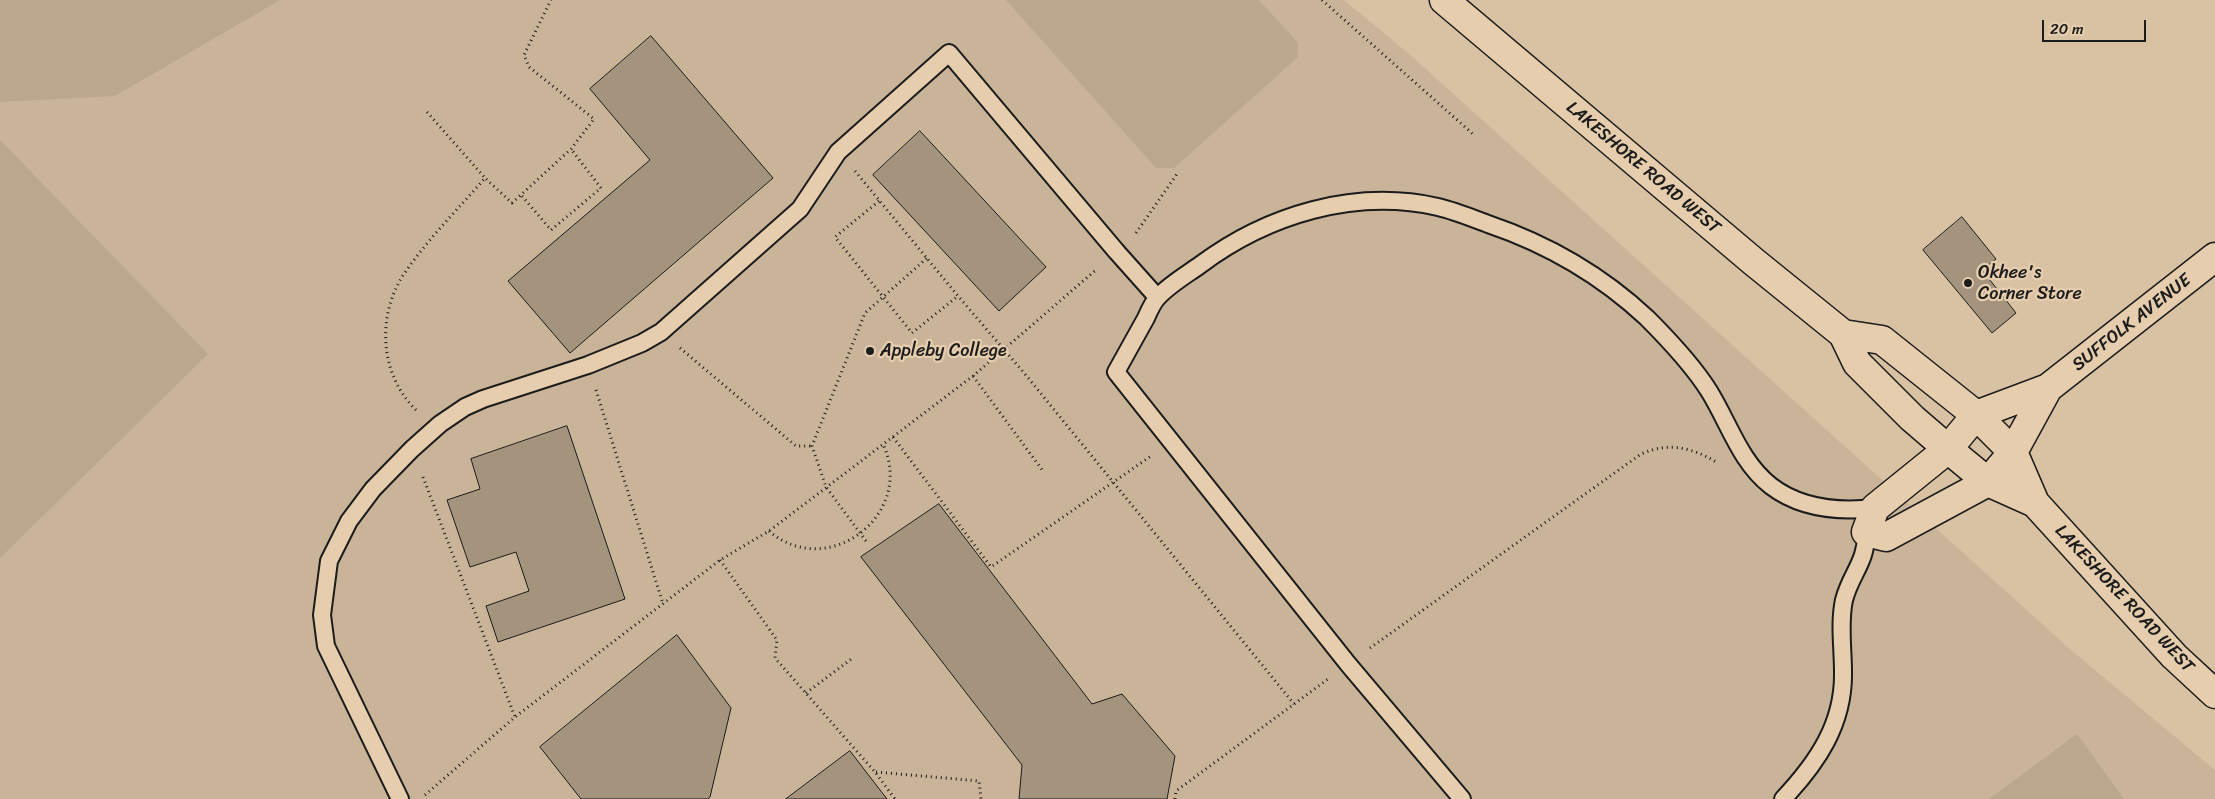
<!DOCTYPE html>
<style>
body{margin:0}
#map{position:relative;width:2215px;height:799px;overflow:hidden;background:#d9c2a4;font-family:Sriracha,sans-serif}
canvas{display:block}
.scale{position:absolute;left:2042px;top:20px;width:104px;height:22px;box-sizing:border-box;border:2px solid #1c1c1c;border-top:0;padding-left:6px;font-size:15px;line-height:18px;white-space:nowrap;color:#1c1c1c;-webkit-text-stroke:4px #e5cdad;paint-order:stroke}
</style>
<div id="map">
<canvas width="2215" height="799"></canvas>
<div class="scale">20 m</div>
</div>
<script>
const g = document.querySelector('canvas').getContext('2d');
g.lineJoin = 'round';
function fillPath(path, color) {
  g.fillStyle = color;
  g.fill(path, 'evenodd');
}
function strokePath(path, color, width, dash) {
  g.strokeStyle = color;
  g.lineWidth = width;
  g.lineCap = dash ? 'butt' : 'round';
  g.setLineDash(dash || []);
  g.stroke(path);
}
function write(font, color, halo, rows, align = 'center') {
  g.font = font + ' Sriracha,sans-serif';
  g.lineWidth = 4.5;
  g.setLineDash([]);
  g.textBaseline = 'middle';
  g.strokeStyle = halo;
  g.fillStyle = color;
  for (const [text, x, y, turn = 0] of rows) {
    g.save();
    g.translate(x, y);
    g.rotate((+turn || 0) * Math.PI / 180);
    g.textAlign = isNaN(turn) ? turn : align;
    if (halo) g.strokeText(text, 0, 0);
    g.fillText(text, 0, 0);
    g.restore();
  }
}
fillPath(new Path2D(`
 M0,0h1344l64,53 663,597 144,120v29h-2215z`), '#c9b499');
fillPath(new Path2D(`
 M0,0h280l-165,96 -115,6z
 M1006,0h253l39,43v14l-124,111h-18z
 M0,140l208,214 -208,204z
 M2077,734l47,65h-135z`), '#baa78e');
const building = new Path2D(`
 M651,36l122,142 -203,175 -62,-72 142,-121 -60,-71z
 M920,131l126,136 -47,44 -126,-136z
 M1962,217l34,42 -14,11 34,43 -24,20 -69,-83z
 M567,426l58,173 -127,43 -12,-36 43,-15 -13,-39 -46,15 -23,-67 33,-11 -9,-30z
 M939,504l153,200 30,-10 53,62 -8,43h-148l3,-34 -161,-208z
 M677,635l54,73 -21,89 -2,2h-127l-41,-52z
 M850,751l37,48h-101z`);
fillPath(building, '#a4947e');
strokePath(building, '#1c1c1c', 1);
const lane = new Path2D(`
 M400,799l-74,-153 -4,-31 7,-54 20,-40 24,-32 39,-40 28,-25 25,-17 18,-8 105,-34 54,-22 19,-11 139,-123 38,-57 111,-99 167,198 41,46
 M1462,799l-114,-135 -232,-292c10,-18 20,-36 30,-54 3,-7 7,-16 12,-21 11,-12 28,-22 42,-32 67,-50 154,-77 238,-58 17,4 34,11 50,17 59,20 113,51 159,94 22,22 45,46 62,73 20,32 31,71 62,95 30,23 68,26 104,22
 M1783,799c34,-36 61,-75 60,-127 0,-24 -4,-49 1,-72 7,-27 23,-38 22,-68`);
const street = new Path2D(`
 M2048,388l-35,64 -25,30 -102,55 -20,-5 9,-24 73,-59 28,-34 72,-27 167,-131`);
const primary = new Path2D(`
 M1444,0l310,262 89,72 14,29 55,55 36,31 40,33 47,21
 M1843,334l39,6 94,75 37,37 22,51 139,153 41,38`);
strokePath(lane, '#1c1c1c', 20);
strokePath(street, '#1c1c1c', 31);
strokePath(primary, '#1c1c1c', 31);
strokePath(new Path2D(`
 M1322,0l151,134
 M427,112l58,66
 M855,171l103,125 67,78 269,330
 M522,196l29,34 50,-42 -30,-39
 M879,201l-44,36 77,96 46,-37
 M1136,233l41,-59
 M680,348l116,98h16
 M973,376l70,95
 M596,390l67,214
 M416,410c-37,-36 -40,-97 -10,-139 23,-33 53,-63 79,-93l27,25 59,-54 23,-30 -65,-52 -5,-12 27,-55
 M893,437l98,130 160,-111
 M423,477l92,240
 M769,531c59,51 147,-17 114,-87
 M866,541l-40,-54 -14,-41 53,-133 62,-55
 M720,560l57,80 -2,18 100,114 20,27
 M1370,648l271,-194c27,-12 50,-7 75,8
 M806,693l48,-36
 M876,772l103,9 2,18
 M425,795l90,-78 205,-157 49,-29 204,-155 124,-107
 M1175,799l1,-8 152,-112`), '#1c1c1c', 3, [1, 4]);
strokePath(lane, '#e5cdad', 16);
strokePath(street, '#e5cdad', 28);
strokePath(primary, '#e5cdad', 28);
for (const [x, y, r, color] of [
 [1968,283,5,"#1c1c1c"],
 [870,351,5,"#1c1c1c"]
]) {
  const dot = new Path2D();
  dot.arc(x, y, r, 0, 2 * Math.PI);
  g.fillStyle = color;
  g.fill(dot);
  strokePath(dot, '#e5cdad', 2);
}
write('18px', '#1c1c1c', '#e5cdad', [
 ["LAKESHORE ROAD WEST",1643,168,40],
 ["SUFFOLK AVENUE",2132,323,-38],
 ["LAKESHORE ROAD WEST",2124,599,47]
]);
write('18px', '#1c1c1c', '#e5cdad', [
 ["Okhee's",1978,273],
 ["Corner Store",1978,294],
 ["Appleby College",880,351]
], 'left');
</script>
